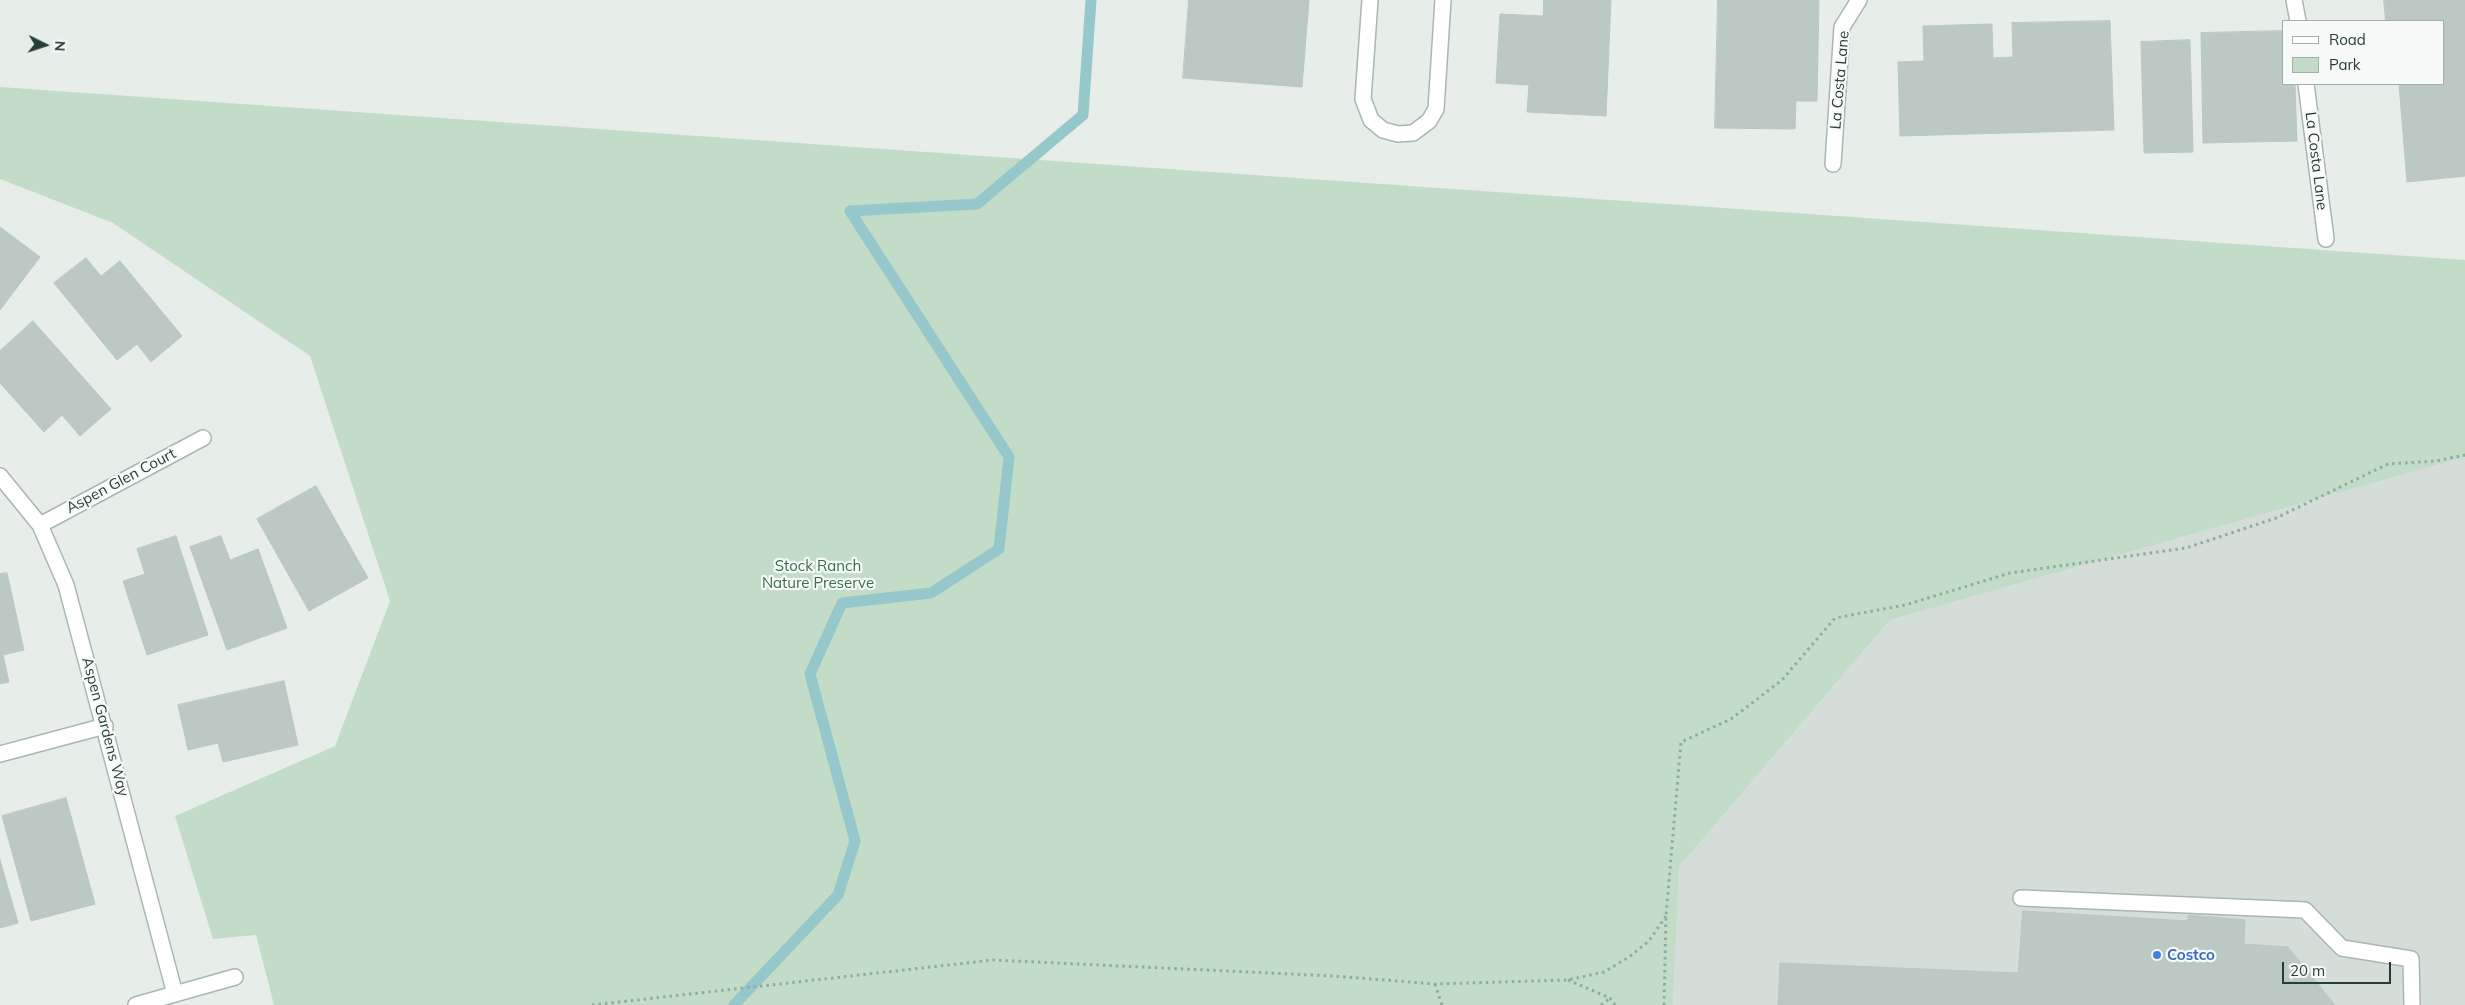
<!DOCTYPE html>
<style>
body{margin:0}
#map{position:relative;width:2465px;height:1005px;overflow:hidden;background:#e7eeea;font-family:Mulish,sans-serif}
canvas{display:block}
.legend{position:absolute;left:2282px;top:20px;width:162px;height:65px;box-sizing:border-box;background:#f7faf8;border:1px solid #a4afaa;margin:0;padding:6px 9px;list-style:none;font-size:15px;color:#273e36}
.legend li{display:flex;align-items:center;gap:10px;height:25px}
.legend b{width:25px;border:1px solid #a4afaa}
.north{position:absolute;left:20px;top:20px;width:50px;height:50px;-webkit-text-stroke:4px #f7faf8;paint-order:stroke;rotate:94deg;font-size:14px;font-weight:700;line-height:20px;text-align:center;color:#273e36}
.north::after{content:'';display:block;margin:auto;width:18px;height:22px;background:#273e36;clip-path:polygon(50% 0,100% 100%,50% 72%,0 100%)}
.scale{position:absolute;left:2282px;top:962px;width:109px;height:22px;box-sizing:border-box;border:2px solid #273e36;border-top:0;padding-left:6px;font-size:15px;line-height:18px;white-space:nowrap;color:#273e36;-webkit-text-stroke:4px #f7faf8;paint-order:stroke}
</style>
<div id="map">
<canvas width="2465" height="1005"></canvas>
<ul class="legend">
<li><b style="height:6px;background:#fff"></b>Road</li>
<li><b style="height:14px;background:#c3dcc7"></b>Park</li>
</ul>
<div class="north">N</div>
<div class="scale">20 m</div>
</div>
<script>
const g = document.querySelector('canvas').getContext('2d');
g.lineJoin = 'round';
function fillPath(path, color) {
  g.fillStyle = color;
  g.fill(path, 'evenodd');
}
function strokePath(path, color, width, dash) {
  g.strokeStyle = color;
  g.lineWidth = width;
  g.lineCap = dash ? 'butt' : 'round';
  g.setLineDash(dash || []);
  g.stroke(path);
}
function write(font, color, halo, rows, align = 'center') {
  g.font = font + ' Mulish,sans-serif';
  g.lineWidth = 4.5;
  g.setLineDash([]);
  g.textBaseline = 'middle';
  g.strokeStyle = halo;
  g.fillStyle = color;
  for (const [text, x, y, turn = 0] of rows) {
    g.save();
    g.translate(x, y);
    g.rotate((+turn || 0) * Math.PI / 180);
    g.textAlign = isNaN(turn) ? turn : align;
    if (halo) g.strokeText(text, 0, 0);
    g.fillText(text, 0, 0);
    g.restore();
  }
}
fillPath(new Path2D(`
 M2465,457v548h-792l6,-138 211,-247z`), '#d5ddd9');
fillPath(new Path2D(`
 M0,87l2465,173v197l-575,163 -211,247 -6,138h-1399l-18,-70 -43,4 -38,-123 160,-70 55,-145 -80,-245 -197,-133 -113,-44z`), '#c3dcc7');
strokePath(new Path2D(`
 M734,1005l104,-110 17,-54 -45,-167 32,-71 89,-10 68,-44 10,-92 -159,-246 127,-7 106,-89 8,-115`), '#96c7cb', 11);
const building = new Path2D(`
 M1189,0h120l-7,87 -119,-9z
 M1544,0h67l-5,116 -79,-4 2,-27 -33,-2 4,-69 43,2z
 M1718,0h101l-2,101h-21l-1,28 -80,-1z
 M2384,0h81v176l-58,6 -8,-98h45v-63h-58z
 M2110,21l4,109 -214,6 -2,-74 26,-1 -1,-35 69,-2 1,34 20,-1 -1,-34z
 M2284,31v53h11l2,57 -94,2 -2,-110z
 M2190,40l3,112 -49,1 -3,-111z
 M0,227l40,30 -40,53z
 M86,258l15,18 19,-15 62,75 -31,26 -14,-18 -20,16 -63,-77z
 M33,321l78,88 -31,27 -18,-21 -18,17 -44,-49v-32z
 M316,486l52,92 -59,33 -52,-92z
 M176,536l32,99 -61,20 -24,-74 22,-7 -8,-25z
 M221,536l9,24 28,-11 29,79 -60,22 -37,-103z
 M7,573l17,77 -21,5 6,27 -9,2v-110z
 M284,681l14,64 -75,17 -5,-19 -30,7 -10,-45z
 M66,798l29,106 -64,17 -29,-105z
 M0,860l18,63 -18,5z
 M2023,911l165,10v-6l57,5 -1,24 44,3 47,58h-557l2,-42 238,10z`);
fillPath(building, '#bcc8c3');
strokePath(building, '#bac7c0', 1);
const service = new Path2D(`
 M2021,898l284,12 37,38 69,11 1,46`);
const minor = new Path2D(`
 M1370,0l-7,99 8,21 12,10 15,4 15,-1 16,-12 7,-12 7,-109
 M2294,0l4,21
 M2306,84l20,155
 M1833,164l9,-137 17,-27
 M0,476l40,49 26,60 109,409
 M40,525l163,-87
 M0,754l105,-28
 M136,1005l99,-28`);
strokePath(service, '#aab6b0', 18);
strokePath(minor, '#aab6b0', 18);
strokePath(new Path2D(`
 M1568,980l42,18 5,7
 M1435,984l7,21
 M592,1005l401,-45 340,16 102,8 133,-4 36,-8 25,-15 20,-16 17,-25
 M1601,1005l8,-6
 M1664,1005l2,-90 15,-173 50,-23 51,-39 53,-62 70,-13 105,-32 176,-25 90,-30 112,-54 48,-3 29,-6`), '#8bada0', 3, [2.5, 4]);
strokePath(service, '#fff', 15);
strokePath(minor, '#fff', 15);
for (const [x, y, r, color] of [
 [2157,955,5,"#3f7fe0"]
]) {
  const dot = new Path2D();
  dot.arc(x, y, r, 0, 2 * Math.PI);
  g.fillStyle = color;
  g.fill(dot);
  strokePath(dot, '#f7faf8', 2);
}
write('15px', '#273e36', '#f7faf8', [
 ["La Costa Lane",1840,80,-85],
 ["La Costa Lane",2316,161,83],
 ["Aspen Glen Court",121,481,-28],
 ["Aspen Gardens Way",105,727,75]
]);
write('15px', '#367048', '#f7faf8', [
 ["Stock Ranch",818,566],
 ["Nature Preserve",818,583]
]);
write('bold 15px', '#366cbe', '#f7faf8', [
 ["Costco",2167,955]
], 'left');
</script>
